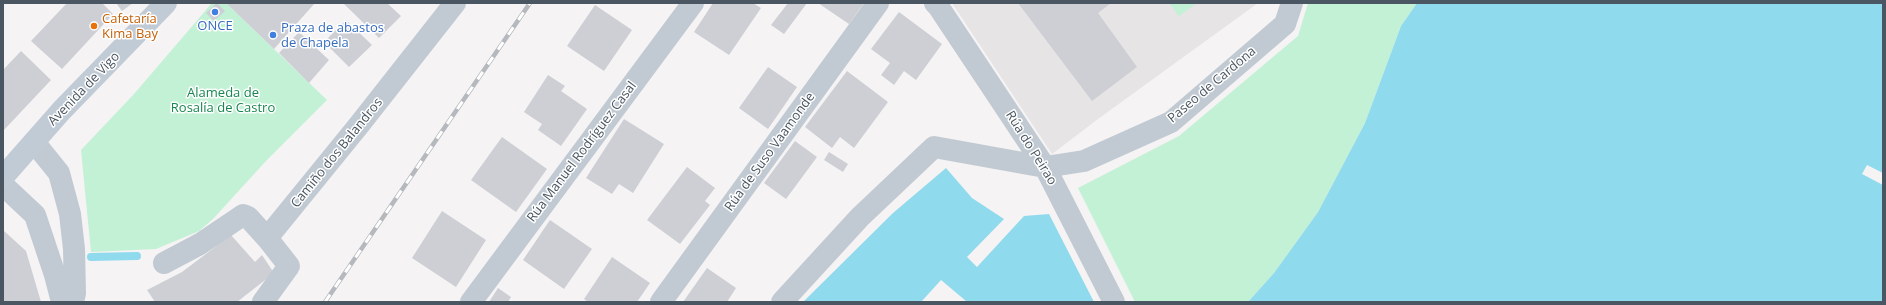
<!DOCTYPE html>
<meta charset="utf-8">
<style>
body{margin:0}
#map{position:relative;width:1886px;height:305px;overflow:hidden;background:#f5f3f3;font-family:"Open Sans",sans-serif}
canvas{display:block}
.frame{position:absolute;inset:0;border:4px solid #4a5661;pointer-events:none}
</style>
<div id="map">
<canvas width="1886" height="305"></canvas>
<div class="frame"></div>
</div>
<script>
const g = document.querySelector('canvas').getContext('2d');
g.lineJoin = 'round';
function fillPath(path, color) {
  g.fillStyle = color;
  g.fill(path, 'evenodd');
}
function strokePath(path, color, width, dash) {
  g.strokeStyle = color;
  g.lineWidth = width;
  g.lineCap = dash ? 'butt' : 'round';
  g.setLineDash(dash || []);
  g.stroke(path);
}
function write(font, color, halo, rows, align = 'center') {
  g.font = font + ' "Open Sans",sans-serif';
  g.lineWidth = 3;
  g.setLineDash([]);
  g.textBaseline = 'middle';
  g.strokeStyle = halo;
  g.fillStyle = color;
  for (const [text, x, y, turn = 0] of rows) {
    g.save();
    g.translate(x, y);
    g.rotate((+turn || 0) * Math.PI / 180);
    g.textAlign = isNaN(turn) ? turn : align;
    if (halo) g.strokeText(text, 0, 0);
    g.fillText(text, 0, 0);
    g.restore();
  }
}
fillPath(new Path2D(`
 M952,3h306l-160,116 -46,35z`), '#e6e4e5');
fillPath(new Path2D(`
 M212,3h14l101,97 -62,62 -52,57 -14,12 -43,18 -65,3 -10,-102 53,-56z
 M1169,3h28l-18,13z
 M1308,3h109l-16,23 -36,97 -47,89 -44,61 -26,29h-113l-57,-114 101,-52 119,-100z`), '#c3f1d5');
fillPath(new Path2D(`
 M1417,3h466v299h-635l26,-29 44,-61 47,-89 36,-97z
 M946,168l26,30 32,21 -37,38 10,10 47,-51 25,-2 45,88h-129l1,-1 -25,-21 -20,22h-118l90,-89z`), '#90daee');
fillPath(new Path2D(`
 M1867,165l16,8v12l-21,-11z`), '#f5f3f3');
strokePath(new Path2D(`
 M91,257l46,-1`), '#90daee', 8);
fillPath(new Path2D(`
 M67,3h35l11,11 -51,55 -31,-28z
 M116,3h17l-11,8z
 M217,3l8,8 -11,10 -8,-8z
 M226,3h89l-41,46z
 M343,3h44l14,13 -22,22z
 M713,3h40l8,5 -32,47 -35,-23z
 M788,3h19l-23,31 -13,-9z
 M818,3h46l-15,21z
 M1018,3h93l-13,10 39,54 -45,34z
 M595,5l37,25 -28,41 -37,-25z
 M899,12l43,32 -26,36 -12,-9 -10,14 -13,-10 9,-12 -19,-14z
 M346,20l26,25 -23,22 -25,-25z
 M299,32l30,28 -20,23 -30,-30z
 M21,51l30,29 -48,51v-61z
 M768,67l29,20 -29,42 -29,-21z
 M847,71l41,31 -34,46 -14,-11 -8,11 -27,-21z
 M548,75l17,11 -4,5 26,18 -26,37 -23,-16 4,-6 -18,-12z
 M624,119l40,25 -31,49 -14,-9 -7,10 -26,-16z
 M502,137l45,32 -31,43 -45,-32z
 M795,141l22,16 -31,42 -22,-16z
 M829,152l19,12 -5,8 -19,-12z
 M687,167l28,21 -10,13 5,4 -30,39 -33,-24z
 M442,211l44,29 -30,47 -44,-29z
 M550,220l42,29 -28,40 -41,-29z
 M3,230l23,21 15,51h-38z
 M231,235l24,27 7,-7 12,18 -37,29h-82l-8,-12 35,-18z
 M612,257l38,26 -13,19h-49l-4,-3z
 M707,268l29,20 -9,14h-44z
 M498,288l13,9 -3,5h-19z`), '#cdcfd5');
strokePath(new Path2D(`
 M935,3l3,3 107,161 69,135
 M34,142l25,31 11,41 4,35 1,44 -2,9
 M3,185l32,30 20,60 7,27
 M164,263l36,-19 43,-29 5,2 19,21
 M263,302l26,-36 -22,-28 92,-113 96,-122
 M471,302l222,-299
 M661,302l217,-299
 M782,302l78,-85 74,-70 111,20 39,-6 87,-39 114,-98 7,-21`), '#c1cad2', 22);
strokePath(new Path2D(`
 M3,177l59,-67 104,-107`), '#c1cbd6', 22);
const rail = new Path2D(`
 M325,302l205,-299`);
strokePath(rail, '#b5b8bd', 4.5);
strokePath(rail, '#fff', 3, [9]);
for (const [x, y, r, color] of [
 [215,12,4,"#3f7fe0"],
 [94,26,4,"#e8710a"],
 [273,35,4,"#3f7fe0"]
]) {
  const dot = new Path2D();
  dot.arc(x, y, r, 0, 2 * Math.PI);
  g.fillStyle = color;
  g.fill(dot);
  strokePath(dot, '#fff', 1.5);
}
write('13px', '#c56008', '#fff', [
 ["Cafetaría",102,19],
 ["Kima Bay",102,34]
], 'left');
write('13px', '#366cbe', '#fff', [
 ["ONCE",215,26],
 ["Praza de abastos",281,28,"left"],
 ["de Chapela",281,43,"left"]
]);
write('13px', '#4a5661', '#fff', [
 ["Paseo de Cardona",1212,85,-40],
 ["Avenida de Vigo",84,89,-46],
 ["Rúa do Peirao",1031,148,58],
 ["Rúa Manuel Rodríguez Casal",582,152,-53],
 ["Rúa de Suso Vaamonde",770,152,-54],
 ["Camiño dos Balandros",337,153,-51]
]);
write('13px', '#17864f', '#fff', [
 ["Alameda de",223,93],
 ["Rosalía de Castro",223,108]
]);
</script>
